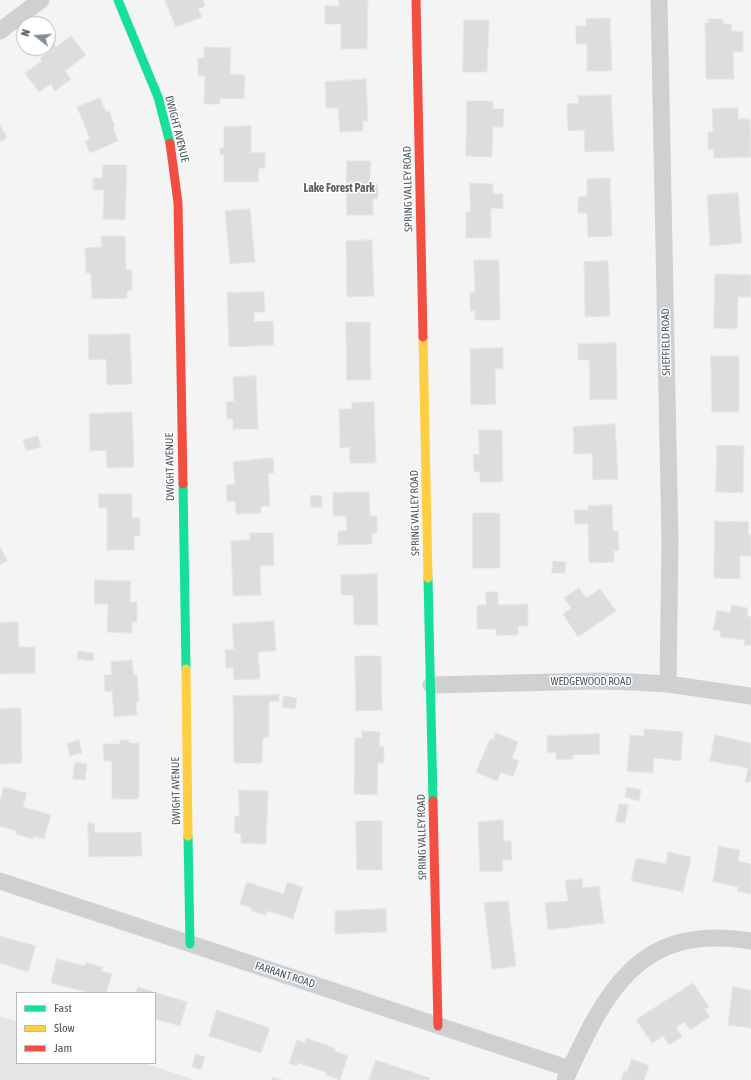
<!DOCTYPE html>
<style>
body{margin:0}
#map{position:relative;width:751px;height:1080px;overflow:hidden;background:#f4f4f4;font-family:"Asap Condensed",sans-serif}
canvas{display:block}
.legend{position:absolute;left:16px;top:992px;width:140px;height:72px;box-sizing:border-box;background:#fff;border:1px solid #b7bbc0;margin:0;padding:5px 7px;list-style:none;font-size:12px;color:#4a5661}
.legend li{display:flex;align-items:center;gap:8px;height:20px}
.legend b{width:20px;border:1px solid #b7bbc0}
.north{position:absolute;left:16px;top:16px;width:40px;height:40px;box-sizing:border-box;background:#fff;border:1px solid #b7bbc0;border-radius:50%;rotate:287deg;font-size:11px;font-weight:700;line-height:16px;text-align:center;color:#4a5661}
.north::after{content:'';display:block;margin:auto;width:14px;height:18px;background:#868d94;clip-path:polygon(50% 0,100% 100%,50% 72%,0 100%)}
</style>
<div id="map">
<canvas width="751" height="1080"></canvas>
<ul class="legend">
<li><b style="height:5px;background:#16e098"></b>Fast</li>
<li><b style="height:5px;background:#ffcf43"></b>Slow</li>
<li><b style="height:5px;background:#f24e42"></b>Jam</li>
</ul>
<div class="north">N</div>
</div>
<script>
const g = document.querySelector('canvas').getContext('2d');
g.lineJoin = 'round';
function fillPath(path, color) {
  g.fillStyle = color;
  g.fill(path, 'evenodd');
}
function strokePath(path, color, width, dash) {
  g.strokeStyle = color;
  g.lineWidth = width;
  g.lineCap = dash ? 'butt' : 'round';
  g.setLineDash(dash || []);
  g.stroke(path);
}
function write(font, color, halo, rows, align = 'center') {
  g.font = font + ' "Asap Condensed",sans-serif';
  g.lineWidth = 3;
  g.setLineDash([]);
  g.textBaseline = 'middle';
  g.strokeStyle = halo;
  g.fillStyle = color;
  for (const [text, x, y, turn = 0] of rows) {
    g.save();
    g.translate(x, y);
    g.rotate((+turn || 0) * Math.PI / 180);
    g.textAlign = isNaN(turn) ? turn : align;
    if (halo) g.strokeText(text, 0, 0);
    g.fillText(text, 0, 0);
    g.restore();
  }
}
fillPath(new Path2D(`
 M0,1016l17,5v42h127l51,17h-195z`), '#e6e5e6');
const building = new Path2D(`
 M165,0h38l2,6 -7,3 4,8 -26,10z
 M339,0h29l-1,49h-26v-25h-16v-18h14z
 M610,18l2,53h-25v-27h-11v-18h10v-7z
 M708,19h15v5h9l-1,7 12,1v20h-10l1,27h-28l-1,-56h4z
 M464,20h25l-2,52h-24z
 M71,36l15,19 -21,16 6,8 -16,12 -4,-7 -12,8 -14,-19 17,-12 -2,-3 11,-8 -2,-2 4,-4 3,3z
 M204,47l27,1 -1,26 15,1 -1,24 -24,-1v6h-16l1,-28h-7v-18h6z
 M366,79l2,42h-5v10l-23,1 -2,-24h-12l-1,-26z
 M611,95l3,56 -29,1 -1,-22 -16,1 -1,-27 12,-1 -1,-7z
 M100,98l6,14 3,-1 6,15 -2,1 5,14 -28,12 -5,-12 5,-2 -13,-32z
 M467,101h26v8h11l-1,18h-10l-1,30 -26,-1z
 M738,108v11h12l1,38 -37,1 -1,-9 -5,1v-18h5l-1,-23z
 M0,124l7,14 -7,4z
 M251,126v27l14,-1v16h-6l-1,14h-34v-27h-4v-7h4v-21z
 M347,161h24l-1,24h8v14l-5,-1v17h-26z
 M103,165h24l-2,55 -22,-1 1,-29h-11v-12h9z
 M610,178l2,58 -24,1 -1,-24h-9v-16l9,-1v-17z
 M470,183l23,1v10h10v15l-12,-1v30h-25v-26h4z
 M738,193l4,50 -32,3 -3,-51z
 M250,209l5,53 -25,2 -5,-53z
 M101,236h24l1,34h6v20l-5,1v7l-35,1 -1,-26h-5l-1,-25 17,-1z
 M372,240l2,56 -27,1 -1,-56z
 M474,260h25l1,60h-25v-9h-5v-18l5,-1z
 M608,261l2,55 -25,1 -1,-55z
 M715,274l36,1v22h-13l-1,32 -23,-1z
 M264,292l1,20h-11v10l19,-1 1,24 -45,2 -2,-54z
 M346,322h24l1,58h-24z
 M130,334l2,50 -25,1 -1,-26 -17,1 -1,-25z
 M616,343l1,56 -27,1 -1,-40h-11v-16z
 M503,348v21h-8l1,35 -25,1 -1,-56z
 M711,356h28v56h-27z
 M256,376l2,53h-25v-10h-6l-1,-17 8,-1 -1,-24z
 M374,402l2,61h-26l-1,-16 -9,1 -1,-39h13v-6z
 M132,412l2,55 -27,1 -1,-18 -16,1 -1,-37z
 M615,424l3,55 -25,1 -1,-27 -18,1 -1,-27z
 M479,430h23l1,52h-23v-10h-6l-1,-18 6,1z
 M38,436l3,11 -15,4 -3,-11z
 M717,445l27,1 -1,47 -27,-1z
 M273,458l1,15h-6l2,33 -9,1v6l-25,1 -1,-13 -8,1 -1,-17 9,-1 -2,-22z
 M369,492l1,24h7v17h-5v11l-34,1v-14h9l-1,-15h-13v-23z
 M99,494h33v24h8v18h-6v14h-27v-42h-8z
 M311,495l11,1v12l-11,-1z
 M612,505l1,26h5l1,19 -5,1v11l-25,1 -1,-39h-13l-1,-14h14v-4z
 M473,513h27v55h-27z
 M715,521l34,1 -1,12h3v22h-11v23l-26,-1z
 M250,533h23l1,32 -14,1 1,29 -28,1 -2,-55 19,-1z
 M0,546l7,15 -7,4z
 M553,561l13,1 -1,11h-13z
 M377,574l1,51h-24l-1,-30h-12v-20z
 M95,580l36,1 -1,21h7v20h-5v11l-25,-1 1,-28h-13z
 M579,588l7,10 14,-9 16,22 -38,26 -15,-23 8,-6 -7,-10z
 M486,592h12v13l30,-1v22h-10v9h-22v-6h-19v-24h9z
 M731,605l17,3 -1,8 4,1v29l-7,-1 1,-5 -25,-3 1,-6 -8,-1 4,-20 13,3z
 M274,621l2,30 -18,1 2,27 -26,1 -1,-13 -7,1 -1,-18 9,-1 -2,-25z
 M18,622l1,25h16v26l-35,1v-51z
 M78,651l16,2 -1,8 -16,-2z
 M355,656h26l1,54 -26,1z
 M132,660l2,15h3l2,26 -3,1 1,13 -23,2 -2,-26 -7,1 -1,-17h8l-1,-13z
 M279,695v6l-10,1v35l-6,1 -1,25h-28l-1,-67z
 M284,696l13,2 -2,11 -13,-2z
 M21,708l1,55 -22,1v-55z
 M644,729l39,3 -2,29 -27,-3 -1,15 -26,-2 3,-36 14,1z
 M362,731l18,1 -1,14 5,1v16h-6l-1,32 -23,-1 1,-56h7z
 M496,733l22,9 -6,16 7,3 -6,16 -12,-5 -4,9 -21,-9 14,-33 3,1z
 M599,734l1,20 -27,1v4l-17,1v-8l-9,1v-17z
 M715,735l36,8v40l-6,-1 3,-14 -38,-7z
 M79,740l3,13 -12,3 -3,-12z
 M120,740h9v3h10v56h-27v-38h-8l-1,-17h17z
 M75,762l12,2 -2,16 -12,-1z
 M4,787l23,6 -4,14 28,8 -7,24 -10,-3 -1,3 -17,-5 1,-3 -17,-5v-25z
 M627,787l14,3 -2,11 -14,-4z
 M239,790l29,1 -2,53 -25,-1v-9l-7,-1 1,-17h4z
 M619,804l9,1 -3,18 -9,-1z
 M503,820l1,21h7l1,19h-10l1,11 -23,1 -2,-50z
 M356,821h26v49h-25z
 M88,823h6l1,10 46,-1 1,24 -53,1z
 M719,846l21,4 -2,11 13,3v30l-14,-3 1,-4 -25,-5z
 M668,852l23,5 -8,35 -52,-11 5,-23 30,6z
 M582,879l1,9 16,-2 5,37 -56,7 -3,-27 23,-2 -3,-20z
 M247,882l37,12 3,-12 16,5 -10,32 -26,-8 -1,4 -15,-4 1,-3 -12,-4z
 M508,901l8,65 -24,3 -8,-66z
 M386,909l1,23 -52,2v-23z
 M0,936l36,10 -8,26 -28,-9z
 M57,959l28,7 1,-4 17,5 -2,4 11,3 -6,19h-15l-40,-10z
 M693,983l16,24 -4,2 5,8 -20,13 -5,-8 -9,5 6,10 -13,8 -6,-9 -11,7 -16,-23z
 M138,987l49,15 -7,24 -25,-7v-26h-19z
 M733,987l18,3v38l-23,-3z
 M217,1010l53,18 -9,25 -52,-17z
 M306,1038l29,10 -1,3 14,5 -8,24 -14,-5v-3l-28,-9 -1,3 -8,-3 8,-23 8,3z
 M196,1054l9,3 -4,13 -9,-3z
 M632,1059l17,7 -5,14h-23l3,-9 3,1z
 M376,1060l54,18 -1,2h-60z
 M273,1077l10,3h-11z`);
fillPath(building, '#ddddde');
strokePath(building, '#e5e6e7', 1);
strokePath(new Path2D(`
 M659,0l11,541 -2,143
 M0,31l41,-31
 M431,685l168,-4 34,1 35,2 83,12
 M0,881l570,188
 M565,1080c40,-88 74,-158 186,-139`), '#ced0d2', 17);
strokePath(new Path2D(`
 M118,0l40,97 12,46
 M183,484l3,185
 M428,578l5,223
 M188,836l2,108`), '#16e098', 9);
strokePath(new Path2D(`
 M423,337l5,241
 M186,669l2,167`), '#ffcf43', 9);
strokePath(new Path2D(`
 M416,0l7,337
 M170,143l8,60 5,281
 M433,801l5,225`), '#f24e42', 9);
write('11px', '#4a5661', '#fff', [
 ["DWIGHT AVENUE",177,129,76],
 ["SPRING VALLEY ROAD",408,189,-91],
 ["SHEFFIELD ROAD",666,342,-91],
 ["DWIGHT AVENUE",170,467,-91],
 ["SPRING VALLEY ROAD",415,513,-91],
 ["WEDGEWOOD ROAD",591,682],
 ["DWIGHT AVENUE",176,791,-91],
 ["SPRING VALLEY ROAD",422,837,-91],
 ["FARRANT ROAD",285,975,18]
]);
write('bold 12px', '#5f6368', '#fff', [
 ["Lake Forest Park",339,188]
]);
</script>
